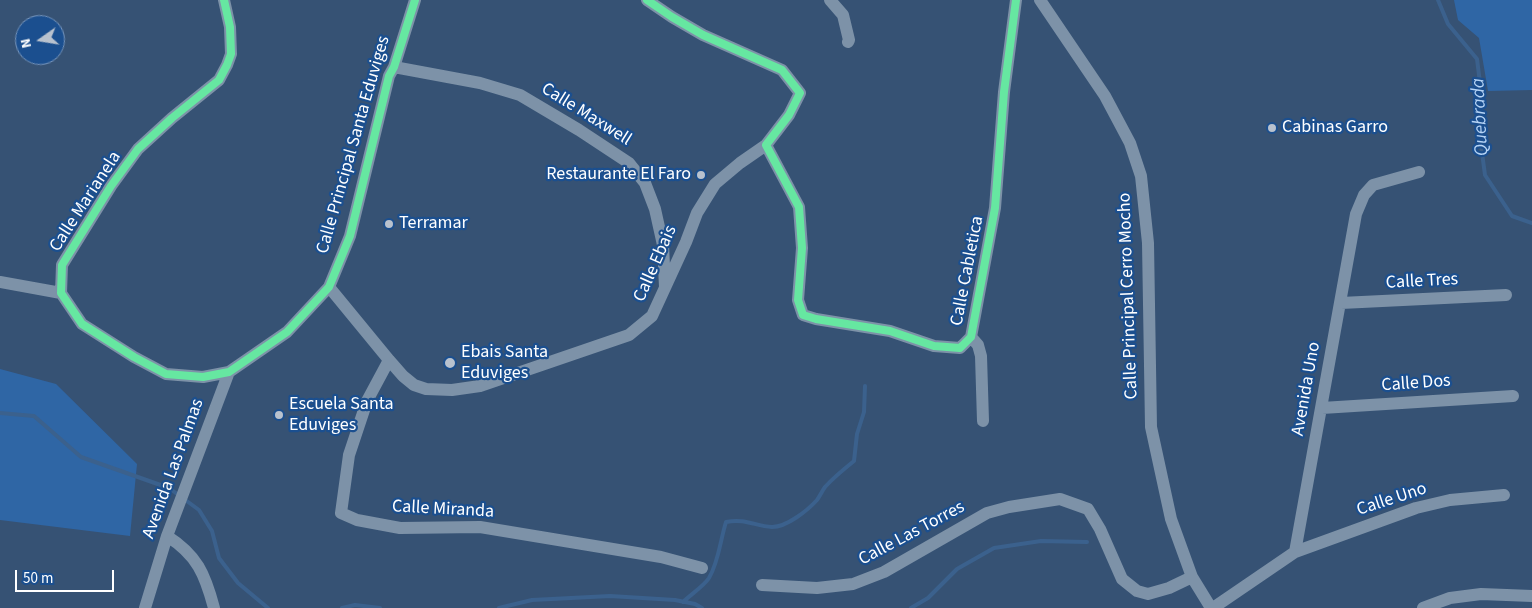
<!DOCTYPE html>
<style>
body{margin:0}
#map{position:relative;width:1532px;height:608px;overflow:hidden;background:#365274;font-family:"Source Sans 3",sans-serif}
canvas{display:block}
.north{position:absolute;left:15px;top:15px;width:50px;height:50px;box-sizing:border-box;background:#1b4f8f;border:1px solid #7695bc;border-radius:50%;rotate:257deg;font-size:14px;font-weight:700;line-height:20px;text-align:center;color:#fff}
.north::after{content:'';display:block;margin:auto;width:18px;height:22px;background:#b9c2ce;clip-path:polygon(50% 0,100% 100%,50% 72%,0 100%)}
.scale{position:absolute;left:15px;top:570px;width:99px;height:22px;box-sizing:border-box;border:2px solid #fff;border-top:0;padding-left:6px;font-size:15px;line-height:18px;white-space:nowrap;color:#fff;-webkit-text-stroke:4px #1b4f8f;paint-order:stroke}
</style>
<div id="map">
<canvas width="1532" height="608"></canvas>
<div class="north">N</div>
<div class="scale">50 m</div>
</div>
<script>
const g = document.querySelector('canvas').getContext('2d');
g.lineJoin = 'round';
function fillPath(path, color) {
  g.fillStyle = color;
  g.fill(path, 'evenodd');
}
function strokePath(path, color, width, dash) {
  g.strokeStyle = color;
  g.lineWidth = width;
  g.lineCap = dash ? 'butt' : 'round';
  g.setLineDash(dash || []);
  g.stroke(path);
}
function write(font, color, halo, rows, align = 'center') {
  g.font = font + ' "Source Sans 3",sans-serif';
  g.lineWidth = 4.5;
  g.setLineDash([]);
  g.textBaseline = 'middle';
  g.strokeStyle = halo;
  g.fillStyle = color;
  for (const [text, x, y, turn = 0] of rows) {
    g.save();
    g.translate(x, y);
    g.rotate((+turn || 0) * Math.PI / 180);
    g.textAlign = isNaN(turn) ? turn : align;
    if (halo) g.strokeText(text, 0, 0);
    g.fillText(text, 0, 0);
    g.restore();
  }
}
fillPath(new Path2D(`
 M1454,0h78v90l-44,1 -9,-53 -21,-18z
 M0,369l56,15 81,80 -7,72 -130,-16z`), '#2f66a5');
strokePath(new Path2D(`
 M1438,0l10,24 29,35 4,32 -1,47 5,37 27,41 20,7
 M0,413l34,3 47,41 88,31 30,22 13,21 7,27 19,25 30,25
 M683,602c7,-7 21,-16 26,-24 10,-17 11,-37 17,-56 19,-4 29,4 46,5 15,0 36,-17 45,-27 3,-4 5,-9 8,-13 9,-10 19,-18 29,-26l3,-27 7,-22 1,-26
 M342,608l13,-3 25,3
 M499,608l33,-8 78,-4 65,4 20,4 7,4
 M911,608l17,-10 29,-29 37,-21 47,-7 46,1`), '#3b618d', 4);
strokePath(new Path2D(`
 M224,0l6,27 1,27 -4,11 -8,15 -47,38 -34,31 -27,37 -49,79 -1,28 21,31 52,33 32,17 37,3 26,-5 58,-40 42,-45 21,-51 39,-160 5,-9 21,-67
 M647,0l25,17 31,18 79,35 18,23 -11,22 -23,30 33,62 3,41 -4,52 5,15 13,4 74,12 44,15 26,2 11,-11 24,-129 9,-116 12,-92
 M830,0l13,15 6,25 -1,2
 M1040,0l65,96 25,47 11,33 7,67 3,184 20,92 21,58 19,31
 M394,67l86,16 40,12 59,35 50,33 16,20 10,26 8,36 2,42
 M0,282l61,11
 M329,287l60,73 14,16 11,9 12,4 26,1 28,-4 149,-51 23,-19 34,-74 11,-29 18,-29 25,-21 26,-18
 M1341,303l165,-8
 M971,337l7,8 3,11 2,65
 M389,360l-22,41 -18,54 -8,58 16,7 43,8 80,-1 181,30 41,11
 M1322,408l191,-12
 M167,536c30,19 38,38 47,72
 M1295,552l121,-44 34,-8 54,-5
 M762,585l55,3 36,-4 31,-12 103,-59 22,-6 51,-8 28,10 12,20 22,50 15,12 11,3 21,-6 23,-11
 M145,608l22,-72 62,-164
 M1213,608l82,-56 61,-338 8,-19 9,-10 46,-13
 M1423,608l27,-10 31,-4 51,2`), '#7d92a8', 12);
strokePath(new Path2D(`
 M224,0l6,27 1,27 -4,11 -8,15 -47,38 -34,31 -27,37 -49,79 -1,28 21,31 52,33 32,17 37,3 26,-5 58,-40 42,-45 21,-51 39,-160 5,-9 21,-67
 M647,0l25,17 31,18 79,35 18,23 -11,22 -23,30 33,62 3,41 -4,52 5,15 13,4 74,12 44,15 26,2 11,-11 24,-129 9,-116 12,-92`), '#66e7a1', 8);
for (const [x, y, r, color] of [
 [1272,128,5,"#b9c2ce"],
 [701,175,5,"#b9c2ce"],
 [389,224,5,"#b9c2ce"],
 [450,363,6,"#b9c2ce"],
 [279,415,5,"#b9c2ce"]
]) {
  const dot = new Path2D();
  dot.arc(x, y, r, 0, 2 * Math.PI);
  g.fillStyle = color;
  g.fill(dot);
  strokePath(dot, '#1b4f8f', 2);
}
write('18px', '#fff', '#1b4f8f', [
 ["Calle Maxwell",586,115,32],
 ["Calle Principal Santa Eduviges",354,145,-74],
 ["Calle Marianela",86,202,-57],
 ["Calle Ebais",656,264,-66],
 ["Calle Cabletica",968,271,-79],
 ["Calle Tres",1422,282,-3],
 ["Calle Principal Cerro Mocho",1129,296,-92],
 ["Calle Dos",1416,384,-4],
 ["Avenida Uno",1307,389,-80],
 ["Avenida Las Palmas",174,469,-70],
 ["Calle Uno",1392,500,-18],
 ["Calle Miranda",443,510,3],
 ["Calle Las Torres",912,534,-28]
]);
write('18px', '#fff', '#1b4f8f', [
 ["Cabinas Garro",1282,128],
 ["Restaurante El Faro",691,175,"right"],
 ["Terramar",399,224],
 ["Ebais Santa",461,353],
 ["Eduviges",461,374],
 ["Escuela Santa",289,405],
 ["Eduviges",289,426]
], 'left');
write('italic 19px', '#b5d3f5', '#1b4f8f', [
 ["Quebrada",1481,117,-93]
]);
</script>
